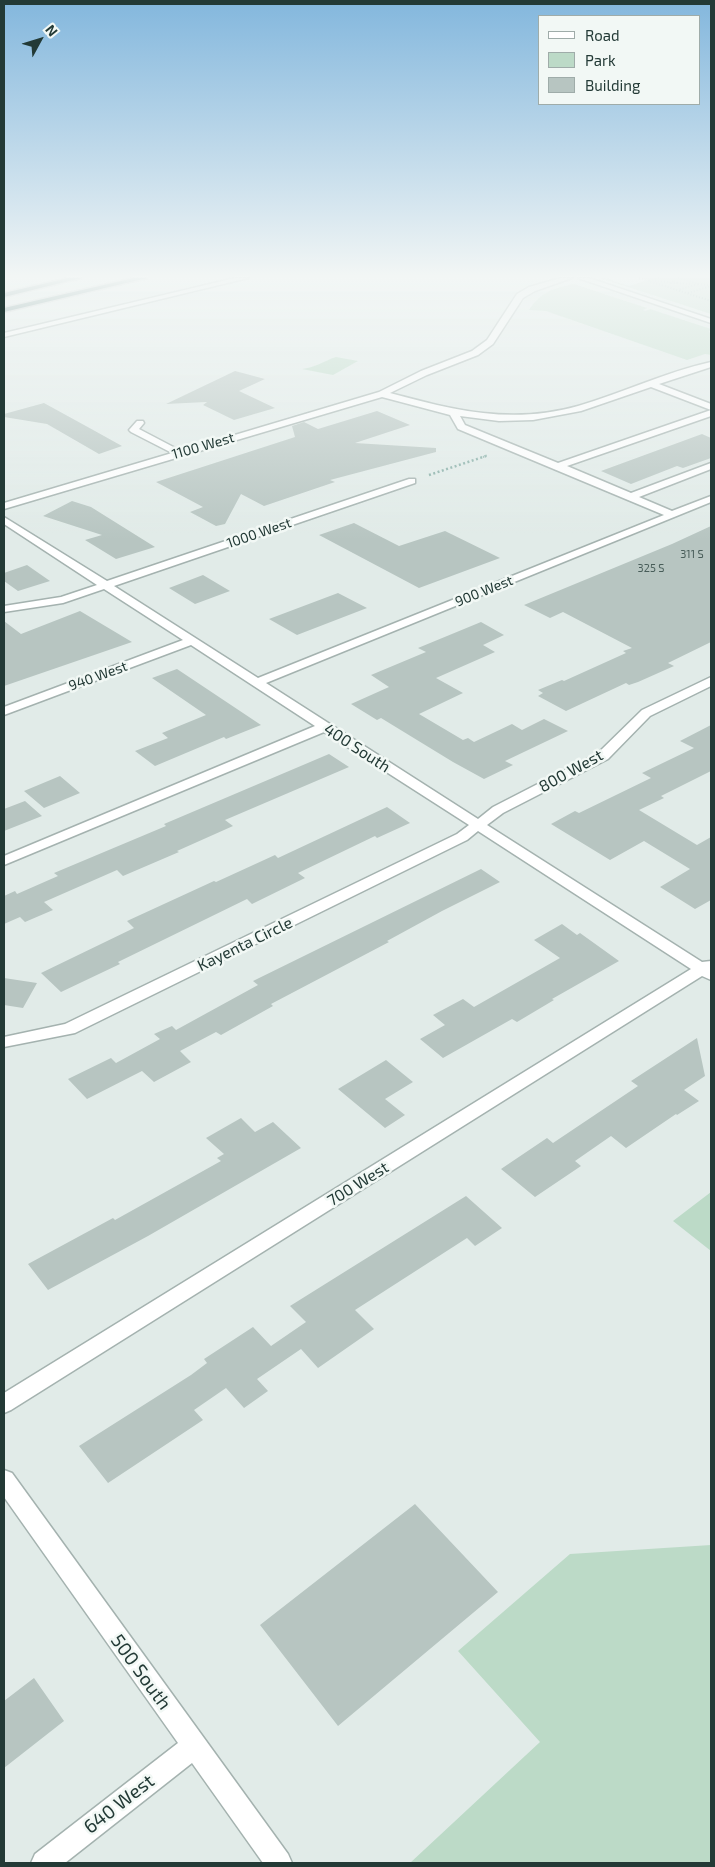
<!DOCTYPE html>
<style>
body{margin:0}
#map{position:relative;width:715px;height:1867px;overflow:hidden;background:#e1ebe8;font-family:"Exo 2",sans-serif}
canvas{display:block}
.frame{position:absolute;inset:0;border:5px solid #233a36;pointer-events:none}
.legend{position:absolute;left:538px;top:15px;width:162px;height:90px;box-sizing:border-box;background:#f2f8f5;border:1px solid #9faca9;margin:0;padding:6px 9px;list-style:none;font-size:15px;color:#233a36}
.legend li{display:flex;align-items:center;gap:10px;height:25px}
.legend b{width:25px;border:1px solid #9faca9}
.north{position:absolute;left:15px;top:15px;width:50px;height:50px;-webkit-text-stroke:4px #f2f8f5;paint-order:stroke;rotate:51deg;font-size:14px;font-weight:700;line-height:20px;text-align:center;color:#233a36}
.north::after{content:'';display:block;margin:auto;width:18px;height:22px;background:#233a36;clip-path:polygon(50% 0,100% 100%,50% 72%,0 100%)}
</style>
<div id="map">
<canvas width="715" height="1867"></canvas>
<div class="frame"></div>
<ul class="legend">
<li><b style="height:6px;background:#fff"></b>Road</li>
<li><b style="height:14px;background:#bcdac7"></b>Park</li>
<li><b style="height:14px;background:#b7c5c1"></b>Building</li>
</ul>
<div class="north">N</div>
</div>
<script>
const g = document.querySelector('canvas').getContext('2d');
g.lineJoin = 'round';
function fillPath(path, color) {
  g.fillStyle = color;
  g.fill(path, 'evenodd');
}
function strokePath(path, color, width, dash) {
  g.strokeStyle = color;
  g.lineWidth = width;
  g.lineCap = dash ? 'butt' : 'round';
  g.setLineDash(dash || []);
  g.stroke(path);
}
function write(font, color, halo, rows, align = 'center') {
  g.font = font + ' "Exo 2",sans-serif';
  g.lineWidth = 5;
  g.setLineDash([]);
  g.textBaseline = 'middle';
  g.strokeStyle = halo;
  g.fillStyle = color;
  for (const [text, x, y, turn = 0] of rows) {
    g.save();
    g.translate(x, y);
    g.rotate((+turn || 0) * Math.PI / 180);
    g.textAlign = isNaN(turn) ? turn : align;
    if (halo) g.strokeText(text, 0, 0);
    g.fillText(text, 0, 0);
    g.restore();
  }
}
fillPath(new Path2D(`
 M600,278l11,1 2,2 16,5 19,-6 -4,-2h67v36z
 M574,284l73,24 -4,2 2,1 5,-2 61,20 -2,3 2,1v22l-6,-1 -18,6 -141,-49 -17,-1c10,-17 26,-23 45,-26z
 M336,357l22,4 -25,14 -31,-6c12,-1 22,-8 34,-12z
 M711,1192v59l-38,-30z
 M711,1545v318h-301l130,-121 -82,-91 112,-97z`), '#bcdac7');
fillPath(new Path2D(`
 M235,371l30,8 -26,12 36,17 -41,12 -31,-15 4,-3 -41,2z
 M44,403l51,28 27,15 -23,8 -52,-30 -43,-7v-3z
 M377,411l33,14 -55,18 81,5v4l-106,28 5,2 -71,24 -23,-12 -16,30 -9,2 -26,-14 13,-5 -47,-25 139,-45 -3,-11 12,-4 14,7z
 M702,434l9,4v20l-28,10 -6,-2 -46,18 -30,-13z
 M72,501l19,6 64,40 -39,12 -31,-19 17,-5 -59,-19z
 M354,523l45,23 46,-15 55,27 -81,30 -100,-53z
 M711,526v116l-43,21 6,3 -36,16 -9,3 -3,-2 -60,28 -28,-15 5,-3 -5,-3 24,-10 2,1 62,-28 -3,-2 9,-3 -69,-36 -13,6 -26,-13 148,-61z
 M27,565l23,16 -32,10 -14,-10v-8z
 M203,575l27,16 -35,13 -26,-16z
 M338,593l29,15 -70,27 -28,-16z
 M80,611l52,31 -128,44v-65l17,13z
 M481,622l23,13 -21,10 12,7 -59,26 27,15 -44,21 44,26 5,-2 6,4 38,-18 10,6 22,-11 24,12 -63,30 8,4 -29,14 -31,-17 -72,-44 -4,2 -26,-16 38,-17 -18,-12 55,-23 -8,-4z
 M177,669l84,56 -35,14 -2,-2 -69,29 -20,-15 33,-13 -6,-5 44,-18 -54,-37z
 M711,725v46l-50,25 3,2 -25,12 58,35 14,-8v63l-16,9 -35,-22 30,-18 -46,-28 -34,19 -59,-36 24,-13 4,2 72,-35 -9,-5 52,-25 -14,-7z
 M329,754l20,13 -124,53 8,6 -56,25 2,1 -56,24 -6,-6 -73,32 9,8 -28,12 -5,-5 -16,7v-28l11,-5 2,3 41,-18 -4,-3 112,-47 -2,-2z
 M60,776l20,17 -36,15 -20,-17z
 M25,801l17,15 -38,15v-22z
 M387,807l23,16 -33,15 -2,-2 -77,37 7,5 -53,26 -5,-5 -129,63 2,2 -59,28 -20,-19 93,-45 -7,-7 87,-40 2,1 59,-27 3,3z
 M481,869l19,13 -58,29 -55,30 2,1 -118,62 2,2 -52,29 -5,-3 -36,19 11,11 -37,20 -12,-11 -55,28 -19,-20 43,-21 5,5 44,-24 -6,-5 18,-8 4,4 82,-45 -5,-4z
 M562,924l15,11 3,-2 39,28 -67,38 2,1 -37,22 -5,-3 -69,39 -23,-19 25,-14 -12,-10 30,-16 11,8 86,-49 -26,-18z
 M4,978l33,5 -14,25 -19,-3z
 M697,1038l8,38 -21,14 15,11 -22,14 -1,-1 -50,34 -15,-12 -36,25 6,5 -46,31 -34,-28 46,-31 6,5 85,-57 -7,-5z
 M386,1060l27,22 -28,17 20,16 -20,13 -47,-39z
 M241,1118l14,14 18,-10 28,26 -153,88 -100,54 -20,-26 85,-46 2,2 106,-59 -4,-3 7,-4 -18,-16z
 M466,1196l36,32 -27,18 -8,-8 -112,72 19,19 -56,39 -17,-19 -44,30 11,12 -24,17 -18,-20 -32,22 9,10 -95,63 -29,-37 112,-71 16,-12 -3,-4 49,-32 18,19 35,-24 -16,-16z
 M415,1504l83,88 -160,134 -78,-101z
 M34,1678l30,43 -60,47v-67z`), '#b7c5c1');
const minor = new Path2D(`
 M235,278h13l-244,59v-4z
 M561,278h11l-37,13 -12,7 -30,46 -15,11 -51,20 -37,18c64,17 121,32 188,13 45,-13 87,-34 133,-44v5l-52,17 52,20v6l-60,-23 -70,24 -48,9 -34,1 -39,-5 5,9 93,38 153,-53v6l-144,50 64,27 80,-30v6l-72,28 33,14 39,-15v6l-445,181 212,136 15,-12 105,-54 44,-43 69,-33v9l-61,30 -42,43 -105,54 -16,12 215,137 9,-1v19l-9,-4 -691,434 -7,3v-20l687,-424 -213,-138 -11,9 -392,193 -71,14v-10l61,-13 392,-190 12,-9 -145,-93 -320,133v-9l311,-130 -124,-81 -187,70v-8l179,-67 -79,-51 -41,14 -59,9v-6l57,-9 36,-12 -93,-61v-7l103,64 302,-102h6v4l-301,103 144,92 406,-163 -206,-86 -8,-14 -68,-18 -378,112v-6l168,-50 -41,-21 -2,-2 8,-9h6l1,2 -5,6 42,22 198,-59 42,-21 51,-20 15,-11 30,-46 12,-7z
 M578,278h11l122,41v4z
 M4,1470l8,3 276,381 4,9h-29l-71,-100 -127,100h-34l4,-9 143,-111 -174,-246z`);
const highway = new Path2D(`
 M68,278h13l-77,19v-4z
 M134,278h13l-143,34v-4z`);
strokePath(minor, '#a4b2af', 3);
strokePath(highway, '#c1c8c7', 3);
strokePath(new Path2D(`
 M639,278l10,3
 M659,278l-10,3 62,20
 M678,278l20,6 -20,6
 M655,281l14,1
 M674,281l3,2h-8z
 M677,283l14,1
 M698,284l13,1
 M688,293l23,-7
 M483,457l5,-2`), '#84aca4', 2, [1, 2]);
strokePath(new Path2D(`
 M429,475l57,-19`), '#84aca4', 2.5, [2, 2.5]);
fillPath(minor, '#fff');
fillPath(highway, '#31645f');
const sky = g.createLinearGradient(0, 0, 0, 540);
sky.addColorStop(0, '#83b7dd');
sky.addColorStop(0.51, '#f2f6f5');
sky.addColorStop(1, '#f2f6f500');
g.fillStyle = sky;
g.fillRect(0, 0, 715, 540);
write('11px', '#485d59', null, [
 ["311 S",692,554],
 ["325 S",651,568]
]);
write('14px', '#233a36', '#f2f8f5', [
 ["1100 West",203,446,-16],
 ["1000 West",259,533,-19],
 ["900 West",484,591,-22],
 ["940 West",98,676,-20]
]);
write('16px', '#233a36', '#f2f8f5', [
 ["400 South",357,748,33],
 ["800 West",571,771,-29],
 ["Kayenta Circle",245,944,-26],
 ["700 West",358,1184,-32]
]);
write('19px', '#233a36', '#f2f8f5', [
 ["500 South",141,1672,54],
 ["640 West",119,1804,-38]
]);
</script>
